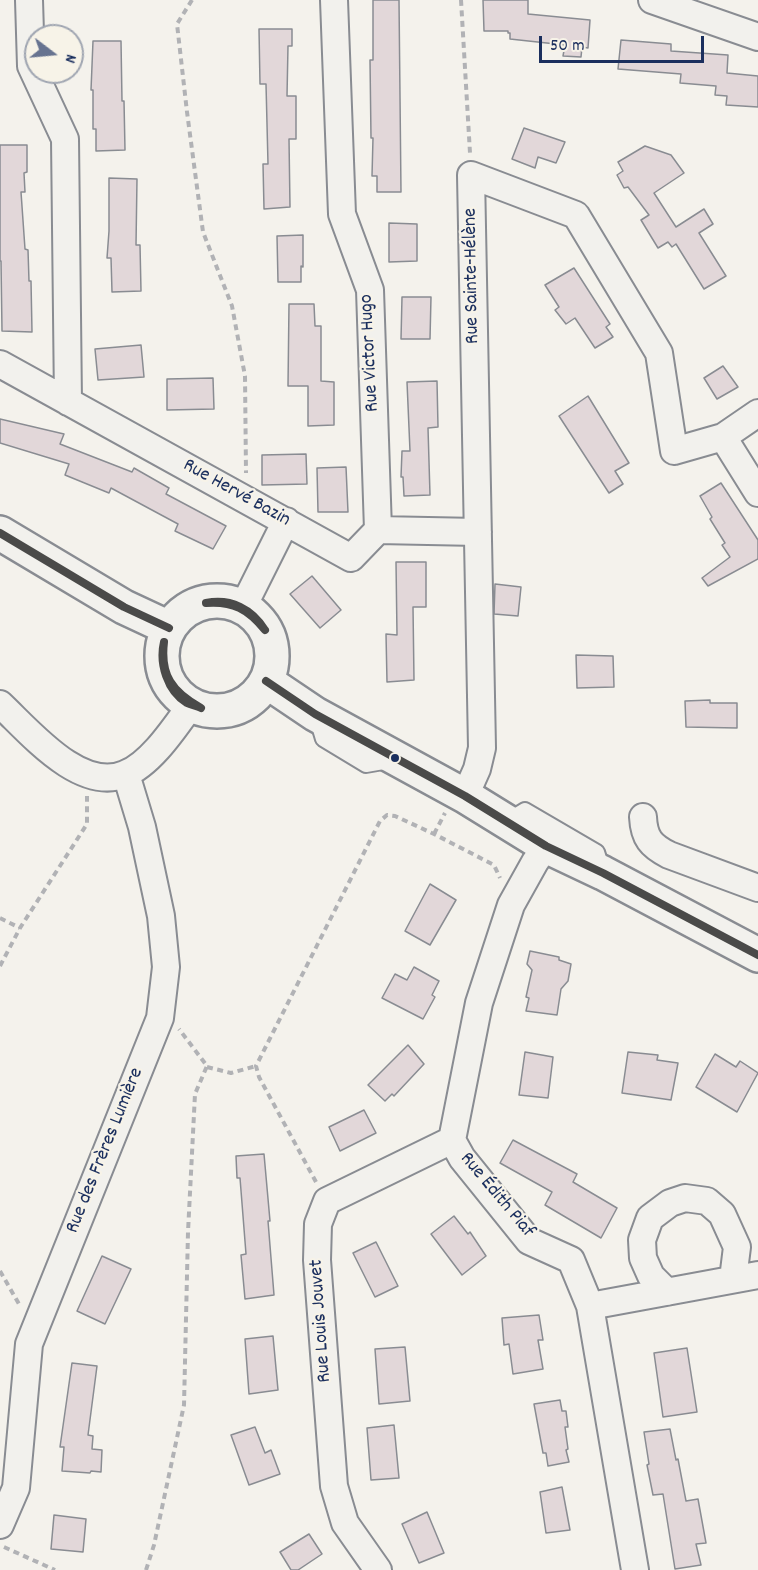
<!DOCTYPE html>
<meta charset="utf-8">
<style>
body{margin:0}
#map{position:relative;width:758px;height:1570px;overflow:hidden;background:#f4f2ec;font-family:Dekko,sans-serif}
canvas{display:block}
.north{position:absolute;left:24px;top:24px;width:60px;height:60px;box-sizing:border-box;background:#f7f3e8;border:2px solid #9fa5b1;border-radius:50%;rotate:106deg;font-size:16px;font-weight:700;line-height:24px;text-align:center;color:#1b2f5e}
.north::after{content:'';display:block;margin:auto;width:21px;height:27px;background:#677390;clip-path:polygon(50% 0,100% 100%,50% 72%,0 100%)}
.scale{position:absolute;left:539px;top:36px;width:165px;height:27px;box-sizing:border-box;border:3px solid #1b2f5e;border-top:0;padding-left:8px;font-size:18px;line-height:21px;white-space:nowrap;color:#1b2f5e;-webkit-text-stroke:4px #f7f3e8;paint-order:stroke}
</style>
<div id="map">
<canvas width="758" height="1570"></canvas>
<div class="north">N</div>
<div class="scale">50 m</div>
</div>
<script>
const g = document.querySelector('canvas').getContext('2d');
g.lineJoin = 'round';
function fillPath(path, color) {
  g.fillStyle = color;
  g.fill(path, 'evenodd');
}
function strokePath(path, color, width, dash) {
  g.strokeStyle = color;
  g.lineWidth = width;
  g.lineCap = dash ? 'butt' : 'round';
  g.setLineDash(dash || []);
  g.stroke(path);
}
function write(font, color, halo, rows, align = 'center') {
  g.font = font + ' Dekko,sans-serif';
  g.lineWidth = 4.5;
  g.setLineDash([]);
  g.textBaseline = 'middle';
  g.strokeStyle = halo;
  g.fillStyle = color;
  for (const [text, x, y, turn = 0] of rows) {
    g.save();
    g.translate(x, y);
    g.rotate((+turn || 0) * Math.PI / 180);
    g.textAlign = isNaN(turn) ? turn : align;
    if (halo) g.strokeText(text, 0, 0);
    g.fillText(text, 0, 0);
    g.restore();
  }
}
const building = new Path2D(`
 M373,0h26l2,192h-24v-16h-5l1,-38h-2l-1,-78h3z
 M483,0h45v14l62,6 -2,28 -6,-1 -1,10 -18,-1 2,-11 -55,-6v-6h-2v-2h-24z
 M259,29h33v17h-4l-1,50h9v43h-7l1,68 -26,2 -1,-45h5l-2,-80h-6z
 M621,40l50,4v7l57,4 -1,18 31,3v31l-32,-2 1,-9 -12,-1 1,-9 -36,-3 1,-9 -63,-5z
 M93,41h28l1,60h2l1,49 -29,1v-22h-3v-39h-2z
 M524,128l41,14 -9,21 -18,-6 -3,11 -23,-9z
 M0,145h27v27l-3,1 1,19h-4l4,57 3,1 1,31h2l1,51 -30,-1 -1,-70h-1z
 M645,146l26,9 13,18 -30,20 22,34 28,-18 9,15 -14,9 27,43 -22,13 -28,-45 -4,3 -4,-5 -10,6 -17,-28 8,-5 -21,-28 -4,1 -7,-13 6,-4 -5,-9z
 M109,178l28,1 -1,66h4l1,46 -29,1 -1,-34h-4l2,-27z
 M389,223l28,1v37l-28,1z
 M303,235v32l-2,-1v16h-23l-1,-46z
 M574,268l36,56 -4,3 7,10 -18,11 -20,-30 -9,6 -11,-14 4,-3 -14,-22z
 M402,297h29l-1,42h-29z
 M289,304h25l1,22h6v55l13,1v43l-26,1v-40h-20z
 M141,345l3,32 -46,3 -3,-31z
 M723,366l15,21 -21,12 -13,-21z
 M213,378l1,31 -47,1v-31z
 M437,381l1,46 -10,1 2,67 -26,1 -1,-19h-2l1,-26h8l-3,-69z
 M588,396l41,67 -14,8 8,13 -14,9 -50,-77z
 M0,419l64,15 -4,10 72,28 2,-4 35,20 -3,6 60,32 -13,23 -38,-18 3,-7 -67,-36 -2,5 -44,-18 4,-11 -69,-21z
 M306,454l1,30 -45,1v-30z
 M346,467l2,45h-30l-1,-44z
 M721,483l37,57v19l-50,27 -6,-8 28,-21 -8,-12 3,-2 -15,-24 2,-2 -12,-21z
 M396,562h30v45h-13l1,73 -27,2 -1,-48 11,1z
 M312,576l29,34 -21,18 -30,-34z
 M495,584l26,3 -3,29 -24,-2z
 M576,655l37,1 1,31 -37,1z
 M710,700v3h27v25l-51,-1 -1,-26z
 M430,884l26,16 -26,45 -25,-14z
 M530,951l29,6v3l12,4 -3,17 -7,8 -4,26 -31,-4 3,-13 -3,-1 6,-27 -5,-6z
 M414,967l25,14 -7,14 3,2 -12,22 -41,-21 13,-24 12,6z
 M408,1045l16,19 -30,32 -2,-2 -7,7 -17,-16z
 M525,1052l28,5 -5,41 -29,-3z
 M628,1052l30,3 -1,5 21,3 -7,37 -49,-7z
 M715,1054l21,13 4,-6 18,12 -21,39 -41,-25z
 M364,1110l12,23 -36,18 -11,-24z
 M513,1140l64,34 -4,8 44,26 -16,30 -56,-33 7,-13 -52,-29z
 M264,1154l6,67h-2l6,74 -29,4 -4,-44 5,-1 -6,-76h-3l-1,-22z
 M454,1216l14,18 2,-2 16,24 -24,19 -31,-41z
 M376,1242l22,44 -23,11 -22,-44z
 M102,1256l29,13 -26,55 -28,-13z
 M539,1315l4,25h-5l5,29 -30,5 -4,-30 -5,1 -2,-27z
 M273,1336l5,54 -29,4 -4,-55z
 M405,1347l5,54 -31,3 -4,-55z
 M687,1348l10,64 -34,5 -9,-64z
 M72,1363l25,3 -9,69 5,1 -1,13 10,1 -1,22 -10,-1 -1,2 -28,-2 2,-24h-4z
 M560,1400l2,11h4l2,16h-3l3,22 -2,1 3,12 -21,4 -2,-13h-3l-9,-49z
 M394,1425l5,53 -28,2 -4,-52z
 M255,1427l10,26 6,-3 9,24 -31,11 -18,-50z
 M670,1429l6,31 2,-1 8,42 12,-2 8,44 -10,1 5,21 -26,4 -12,-75 -10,1 -6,-30 2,-1 -5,-32z
 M562,1487l8,43 -24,3 -6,-41z
 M427,1512l17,41 -25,10 -17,-39z
 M54,1515l32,4 -3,33 -32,-3z
 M309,1534l13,20 -24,16h-7l-11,-18z`);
fillPath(building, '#e2d7d9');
strokePath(building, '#898c92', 1.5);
const lane = new Path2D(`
 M317,719l6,20 43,26 23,-4
 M507,821l18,-11 72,42 5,16`);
const street = new Path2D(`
 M29,0l2,66 34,73 3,263
 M334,0l8,214 28,76 8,240
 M652,0l106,37
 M0,364l351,194 27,-28 100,2
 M723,437l35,56
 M243,607l43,-86
 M0,704c30,28 80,89 125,70 26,-10 50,-47 66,-69
 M465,796l12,-27 5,-21 -11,-573 105,40 83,138 15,98 49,-14 35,-24
 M643,817c1,21 8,29 26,38l89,33
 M546,846l-11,16 -24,43 -32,98 -27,137 10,18 67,83 42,19 19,46 45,264
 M667,1292l-16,-16 -8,-18 -1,-18 8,-22 20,-15 15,-5 22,3 15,13 15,33 -4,32
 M590,1306l168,-31
 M0,1525l16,-37 13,-144 131,-326 6,-51 -5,-51 -19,-89 -16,-53
 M378,1570l-33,-47 -11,-37 -17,-226 1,-36 9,-23 125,-61`);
const secondary = new Path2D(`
 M0,533l124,74 45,21
 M162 656a55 55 0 1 1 110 0a55 55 0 1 1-110 0Z
 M266,681l49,33 150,82 81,50 57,27 155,82`);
strokePath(lane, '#898c92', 18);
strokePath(street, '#898c92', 30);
strokePath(secondary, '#898c92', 38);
strokePath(new Path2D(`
 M192,0l-15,24 10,88 16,120 29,74 13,70 1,97
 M461,0l9,153
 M434,834l11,-21
 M0,918l20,10
 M0,966l20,-38 67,-104v-28
 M207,1067l24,6 25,-7
 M316,1182l-57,-105 -3,-11 124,-245 7,-6 8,1 39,18 60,31 6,13
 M0,1271l19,33
 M4,1547l51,23
 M146,1570l8,-25 30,-140 4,-173 7,-138 12,-28 -28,-37`), '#b1b2b5', 4, [6, 4.5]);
strokePath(lane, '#f2f1ed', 14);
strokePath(street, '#f2f1ed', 26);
strokePath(secondary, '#f2f1ed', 33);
strokePath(new Path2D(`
 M0,533l124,74 45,21
 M206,603c25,-5 46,6 59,27
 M206,603c27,-2 42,6 59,27
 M164,642c-4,33 8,50 37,66
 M164,642c-5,21 3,49 23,61 4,2 10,3 14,5
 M266,681l49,33 150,82 81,50 57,27 155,82`), '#4a4a49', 8);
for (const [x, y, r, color] of [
 [395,758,5,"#1b2f5e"]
]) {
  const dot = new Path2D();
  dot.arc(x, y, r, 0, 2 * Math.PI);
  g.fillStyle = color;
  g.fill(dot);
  strokePath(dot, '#f7f3e8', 2);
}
write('20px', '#1b2f5e', '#f7f3e8', [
 ["Rue Sainte-Hélène",473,276,-91],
 ["Rue Victor Hugo",371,353,-93],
 ["Rue Hervé Bazin",236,494,29],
 ["Rue des Frères Lumière",106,1151,-68],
 ["Rue Édith Piaf",496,1196,50],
 ["Rue Louis Jouvet",322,1321,-94]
]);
</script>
